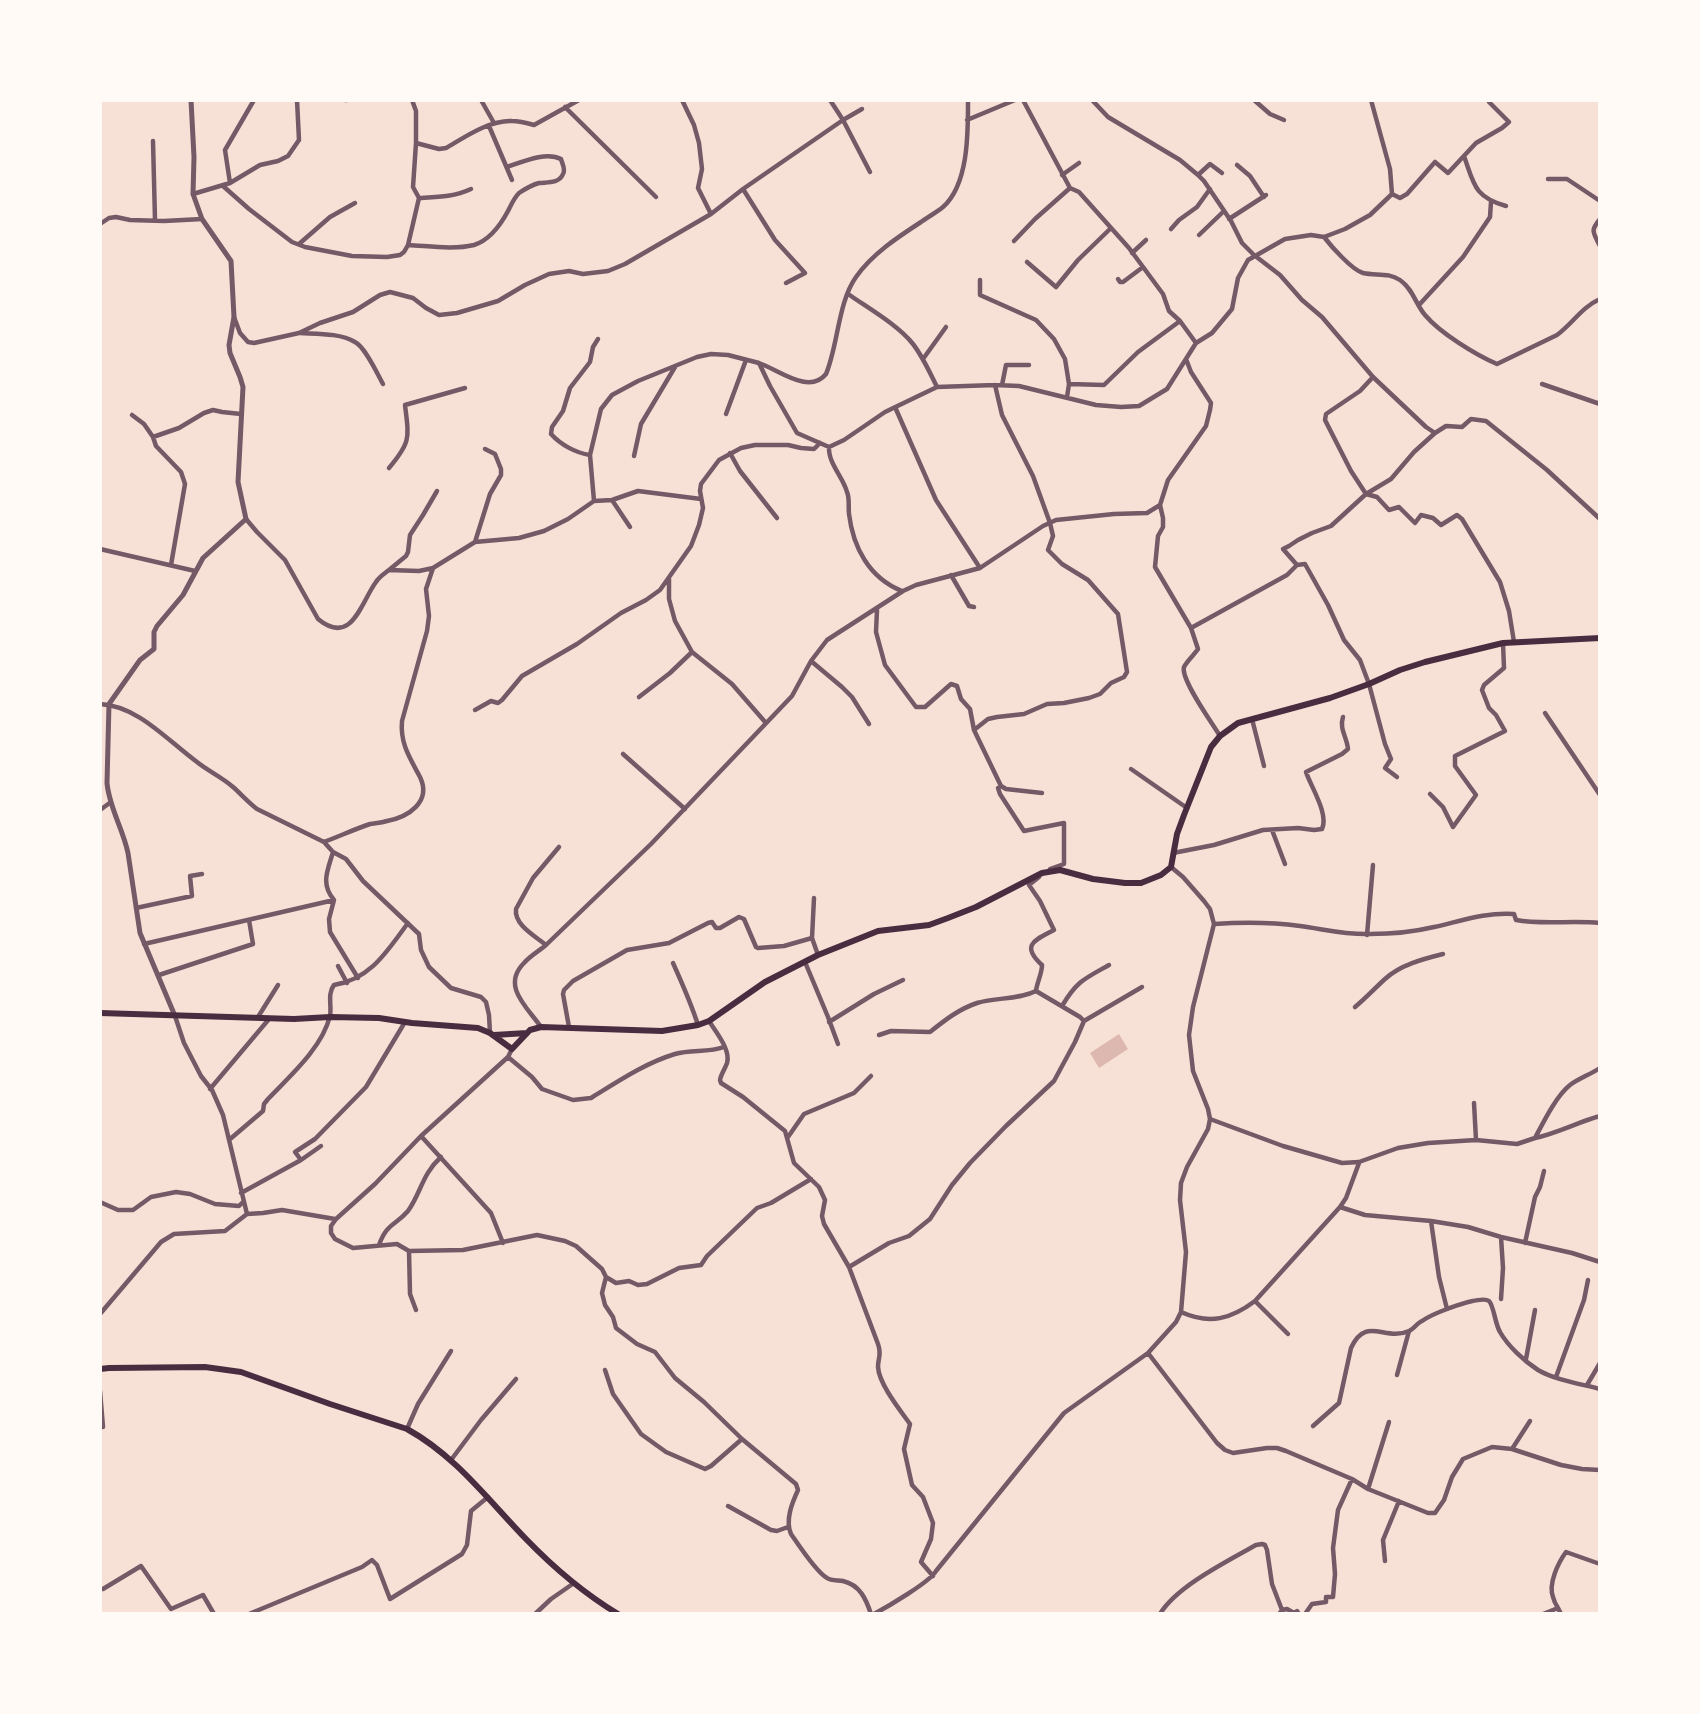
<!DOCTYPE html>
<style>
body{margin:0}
#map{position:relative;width:1700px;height:1714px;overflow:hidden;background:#f7e1d7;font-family:Ubuntu,sans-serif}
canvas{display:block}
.frame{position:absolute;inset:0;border:102px solid #fffaf5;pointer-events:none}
</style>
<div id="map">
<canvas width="1700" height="1714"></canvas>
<div class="frame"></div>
</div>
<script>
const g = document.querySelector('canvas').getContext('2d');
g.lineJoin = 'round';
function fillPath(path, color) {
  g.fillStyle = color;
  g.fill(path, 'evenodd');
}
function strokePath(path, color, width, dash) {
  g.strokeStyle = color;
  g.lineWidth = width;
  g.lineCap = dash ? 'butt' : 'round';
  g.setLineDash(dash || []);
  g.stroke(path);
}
fillPath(new Path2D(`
 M1119,1034l9,15 -29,19 -9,-15z`), '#dcb8b0');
strokePath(new Path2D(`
 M345,100h2
 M481,100l13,23
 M682,100l12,25 5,18 3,26 -4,19 13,26
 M830,100l13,20 27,52
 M1023,100l47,88 9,4 50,56 34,46 6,17 11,10 16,22
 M1092,100l16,17 72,43 18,15 6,6 27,40 11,22 12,12 26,20 22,25 20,17 51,60 53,50 9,6 11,-7 16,1 9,-8 15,2 61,49 53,49
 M1254,100l16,14 14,6
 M1371,100l19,69 2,25
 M565,107l91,90
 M967,120l48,-20
 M489,126l23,54
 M153,141l2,79
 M416,143l23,6 7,-1c19,-11 43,-28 66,-27 8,0 15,2 22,4l45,-25
 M1464,156c10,28 10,41 42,50
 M1237,165l13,11 14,21
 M1062,175l17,-12
 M1198,175l12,-11 12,9
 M1548,179h19l33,22
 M230,183l-5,-33 29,-50
 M223,186l26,23 43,33 13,5 47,9 35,1 13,-2 4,-3 4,-7 11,-47 -6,-11 3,-44v-32l-4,-11
 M743,189l32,51 30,33 -19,10
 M193,194l37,-11 30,-18 18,-4 10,-5 11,-16 -2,-40
 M1392,194l8,4 7,-4 28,-32 13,11 28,-30 26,-15 7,-6 -20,-20
 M419,198c19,-1 35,-1 52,-9
 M1229,219l37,-24
 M1600,219c-10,12 -7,13 0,27
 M100,224l9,-6 7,-1 14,3 34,1 38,-2
 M1171,229l8,-9 18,-13 13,-18
 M1199,235l25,-24
 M1324,237c7,9 28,33 39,36 13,3 25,-1 37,7 13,9 16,25 25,35 15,18 51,40 72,49l60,-29c16,-12 25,-28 43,-36
 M1014,241l21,-22 35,-31
 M299,244l31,-27 25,-14
 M408,245c21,1 45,5 66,0 16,-5 26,-19 34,-34 3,-6 6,-13 11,-18 6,-4 13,-8 20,-10 8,-1 20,1 24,-9 3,-4 -1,-11 -2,-15 -15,-8 -39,3 -54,8
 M1132,253l14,-13
 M1027,262l29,25 22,-27 33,-32
 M1118,279l2,3h3l20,-15
 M980,280v15l56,25 18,19 11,20 4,25 -2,13
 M848,294c20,14 50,31 65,50 10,13 17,29 24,43
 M1419,305l44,-48 23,-34 4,-6 1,-15
 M234,317l6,16 8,9 6,1 45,-10 21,-10 33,-11 27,-17 10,-3 23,6 13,10 13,7 18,-2 41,-12 27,-16 24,-11 20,-3 14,3 25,-3 17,-7 86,-50 32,-25 100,-69 19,-11
 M300,333c17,1 40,0 55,9 10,5 22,31 28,42
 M923,359l23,-32
 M759,363c20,7 50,32 67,11 12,-28 12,-72 30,-97 16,-23 42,-40 65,-55 7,-5 16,-10 22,-15 26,-23 25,-76 25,-107
 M1373,377l-13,14 -34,23 -1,6 26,51 15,23 11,3 12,13 10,-3 16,16 6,-8 12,3 8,7 16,-10 5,4 38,63 9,29 5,31
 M1069,384l35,1 34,-33 42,-31
 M1542,384l58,20
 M1002,385l4,-20h23
 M895,407l41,93 44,68
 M726,414l20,-54
 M132,415l12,9 9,13 3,9 25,26 4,12 -14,81
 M153,437l26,-9 25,-15 9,-3 9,2 19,2
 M829,447c-1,16 14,30 18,45 3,7 1,14 2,22 4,33 20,64 53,77
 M730,453l10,18 37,47
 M590,455c-14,-2 -29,-10 -39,-21l1,-7 11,-16 7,-23 20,-26 3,-15 5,-8
 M634,456l7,-32 34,-57
 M389,468c22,-26 20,-30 16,-63l60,-17
 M612,500l18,27
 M594,501l18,-1 26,-9 63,8
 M1160,505l3,13v9l-5,9 -3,31 36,61 7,21c-4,6 -11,12 -14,18 -4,12 29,57 36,69
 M246,519l11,13 28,28 33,59c34,28 43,-17 58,-37 3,-5 8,-8 13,-12l30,1 14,-3
 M475,542l15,-48 11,-19v-6l-6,-15 -10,-5
 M100,549l95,22
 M1297,565l8,-1 23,41 16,35 16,20 9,24 16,60 6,15 -6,9 12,9
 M389,570l17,-14 2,-4 2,-17 13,-20 14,-24
 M951,575l18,31 5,1
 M669,579v20l6,22 17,31 40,32 34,39
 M877,610l-1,22 9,33 31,42h9l26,-23 6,2 4,13 9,10 4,21 27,56 -3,2 2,6 24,37 40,-8v41l-14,5
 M1191,628l96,-53 10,-10 -14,-16 6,-3 9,-6 14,-7 19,-7 35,-32 25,-15 23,-27 21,-19
 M811,661l31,26 10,10 17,27
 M639,697l31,-24 22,-21
 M100,704c38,2 67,36 97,58 11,9 25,15 36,25 8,7 15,15 24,22l67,33 9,10 13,7 17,22 56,53 2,16 8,17 22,21 30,9 5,5 3,13 1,18
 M475,710l16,-9 7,2 4,-3 20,-24 55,-32 44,-31 25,-13 14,-10 31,-44 8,-21 4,-17 -3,-17 1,-7 18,-24 22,-12 14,-3h33l13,3 13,1 6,-6
 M1545,713l55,82
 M1252,719l12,47
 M974,730l14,-11 9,-2 27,-3 23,-10 17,-1 25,-5 11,-4 11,-11 13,-6 3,-5 -9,-58 -30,-34 -26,-16 -14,-14 5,-14 -3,-13 -17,-47 -31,-61 -7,-30
 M623,754l62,55
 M1131,769l56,39
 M1001,786l5,3 36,4
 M1430,794l13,13 10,20 23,-32 -21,-29v-10l50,-25 -9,-16 -7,-7 -7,-18 2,-5 20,-17 -1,-25
 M100,810l11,-8
 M1272,830l13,34
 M324,842c16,-6 31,-13 46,-18 6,-1 11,-1 17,-3 21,-4 45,-19 33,-44 -10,-19 -20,-33 -18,-56l25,-90 2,-15 -3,-27 7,-21 42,-26 44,-4 25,-7 24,-12 26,-18 -4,-46 11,-46 11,-14 26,-14 59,-24 14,-3 17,1 31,8 11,23 27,47 32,14 15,-7 41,-28 52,-25 58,-2 24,1 77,19 25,2 18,-1 28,-17 29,-46 16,-10 20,-24 6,-31 10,-18 37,-21 26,-4 13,2 21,-8 25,-14 22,-21
 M333,852c-5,18 -13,31 1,48l-5,19 1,13 28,46
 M1173,853l41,-8 49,-15 35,-2 16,2 8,-1c7,-15 -11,-42 -16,-57l36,-18 6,-5c-1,-12 -9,-20 -5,-32
 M814,898l-2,40 6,17
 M136,908l56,-12 -2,-20 12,-2
 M1214,924c28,-2 57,-2 86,2 23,3 46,9 70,8 21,0 43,-2 64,-7 27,-6 52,-15 80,-13l2,6c26,5 57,0 84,3
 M1367,935l6,-70
 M144,944l190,-44
 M546,945c-11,-9 -32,-20 -30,-36l17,-31 26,-31
 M805,962l23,55 10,27
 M673,963c9,20 18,40 25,62
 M338,966l9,17
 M159,975l94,-31 -4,-24
 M1062,1006c15,-25 22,-27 47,-41
 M1355,1007c11,-9 20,-19 30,-28 15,-14 38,-20 58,-25
 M175,1016l9,27 17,33 11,14 11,25 24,99
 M258,1017l20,-32
 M709,1021c7,11 22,29 18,42 -2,6 -6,11 -7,17l1,3 22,14 42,34 9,32 25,24 6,13 -3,16 2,8 25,43 29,77c4,11 0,13 0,23 1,17 22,43 32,57l-6,25 8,36 11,12 10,26 -2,16 -10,23 12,14
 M1084,1021l58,-34
 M829,1022l45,-28 29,-14
 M541,1027c-14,-20 -40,-41 -17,-64 6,-7 15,-12 22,-18l105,-101 141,-148 19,-35 16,-21 76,-49 13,-6 64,-17 63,-42 13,-6 58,-6 33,-1 13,-8 8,-25 38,-54 4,-16 1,-7 -20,-31 -5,-13
 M569,1027l-6,-33 1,-4 9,-9 54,-31 42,-7 39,-20 4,-1 4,6h4l19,-11 5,2 12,28 2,1 26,-2 28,-8
 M879,1035l12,-4 39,1c15,-12 29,-23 47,-29 20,-6 41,-3 59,-12 1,-9 6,-17 6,-26 -22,-20 -7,-25 12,-35l-14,-29 -11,-16 10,-8
 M512,1049l-4,8 -87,79 -46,48 -39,35 -5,7v7l4,6 18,9 44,-4 12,7 54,-1 74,-15 28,6 11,5 26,23 4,8 10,6 13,-2 9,4 9,-1 32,-16 22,-3 6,-9 50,-48 14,-5 40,-24
 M508,1057l24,20 10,12 31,11 18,-2c26,-16 54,-35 84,-44 16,-5 33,-1 49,-7
 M210,1089l59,-70
 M1474,1103l2,37
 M1210,1119l73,27 59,17 17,-1 39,-14 30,-5 48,-3 41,4 18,-6c8,-15 21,-42 35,-53 8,-6 21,-11 30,-17
 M421,1136l70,77 12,30
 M788,1137l16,-23 50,-21 17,-17
 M1535,1138c23,-5 43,-16 65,-22
 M229,1140l34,-29 1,-7 4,-5c22,-23 54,-51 62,-83 2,-10 -3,-22 4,-31 37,-6 53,-34 74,-62
 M301,1160l20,-14
 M241,1193l60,-33 -6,-8 20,-13 51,-52 39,-65
 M100,1202l18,8h15l18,-13 25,-5 14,2 25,10 24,2 4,-4
 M1340,1207l25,8 66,6 37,6 33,10 71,16 28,9
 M1501,1237l2,31 -2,31
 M1525,1243l10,-46 5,-10 4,-16
 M379,1245c8,-22 16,-19 29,-34 13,-18 14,-37 33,-54
 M409,1251l1,43 6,16
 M849,1267l40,-24 20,-7 21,-17 22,-34 18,-22 36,-37 48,-45 21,-39 9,-21 -4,-4 -44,-26
 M606,1277l-4,16 3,12 8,12 3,11 21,16 18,8 20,26 29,24 38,37
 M1255,1301l33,33
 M1447,1309c9,-3 35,-13 42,-8 5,5 6,23 11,31 8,14 24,29 38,38 17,10 43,14 62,19
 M1181,1312c29,13 50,7 74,-11l85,-94 6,-9 13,-35
 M100,1314l61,-72 13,-8 51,-3 22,-17 16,-1 19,-3 53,9
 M1148,1353l69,90 8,7 8,3 34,-5h10l9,3 66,28 16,10 60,24h7l9,-13 8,-23 11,-18 29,-12 20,2 49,16 21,4 18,1
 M1526,1359l9,-49
 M605,1370l8,24 28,40 25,18 39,17 6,-3 31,-27 54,45 2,6c-6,13 -13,30 -7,44 7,10 25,38 36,44 4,3 11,2 16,3 17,4 23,18 28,33
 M1397,1375l12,-44
 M1556,1377l28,-77 4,-20
 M1587,1385l13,-22
 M100,1391l3,36
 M1313,1426l26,-23 12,-55c15,-33 34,-6 58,-17 5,-2 8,-8 13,-10 7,-5 17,-9 25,-12l-8,-32 -8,-56
 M407,1429l11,-25 33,-53
 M1512,1449l18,-28
 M451,1460l30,-40 35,-41
 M1368,1489l21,-67
 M728,1506l43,24 6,1 11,-4
 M1385,1561l-2,-21 16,-39
 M103,1589l38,-23 30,43 32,-14 11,19
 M1558,1608c-2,-3 -4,-7 -5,-11 -5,-13 5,-34 13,-45l34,12
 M249,1614l113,-47 10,-7 5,5 13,34 72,-45 5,-9 4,-34 17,-14
 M535,1614l16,-15 23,-16
 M874,1614c13,-7 56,-32 62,-43l128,-158 84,-60 28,-31 5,-10 5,-60 -6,-52 1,-17 6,-16 21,-38 2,-10 -2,-10 -15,-38 -4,-36 4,-28 21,-83 -4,-15 -6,-8 -21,-24 -12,-10
 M1160,1614c17,-28 68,-53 96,-69l6,-1 3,1 2,5 5,34 10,26
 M1279,1614l3,-4 5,-1 7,4 3,-2 2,3
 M1305,1614l7,-10 14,-2v-5h7l2,-23 -2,-26 5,-38 14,-31
 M1543,1614l15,-6 3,6`), '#755966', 4.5);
strokePath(new Path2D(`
 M175,1016l-35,-83 -12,-80c-5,-24 -19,-46 -21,-70l2,-79 31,-44 14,-11v-17l3,-6 26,-31 20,-37 43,-39 -8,-37 5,-95 -3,-10 -10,-24 -1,-8 5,-28 -3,-56 -29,-42 -9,-25 1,-37 -3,-57`), '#755966', 5);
strokePath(new Path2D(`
 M100,1013l194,6 36,-2 49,1 33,5 66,5 12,5 22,16 18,-19 11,-3 121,4 36,-6 11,-4 56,-39 53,-27 60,-24 51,-6 19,-7 28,-11 66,-34 18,-3 33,9 32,4h16l20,-8 10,-8 6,-33 7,-19 27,-68 9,-11 18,-13 92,-25 39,-14 31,-14 25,-8 78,-19 97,-5
 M494,1035l33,-2
 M100,1369l9,-1 96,-1 36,5 89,32 77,25c49,27 81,71 119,110 27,28 59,55 92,75`), '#4a2c40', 6);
</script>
